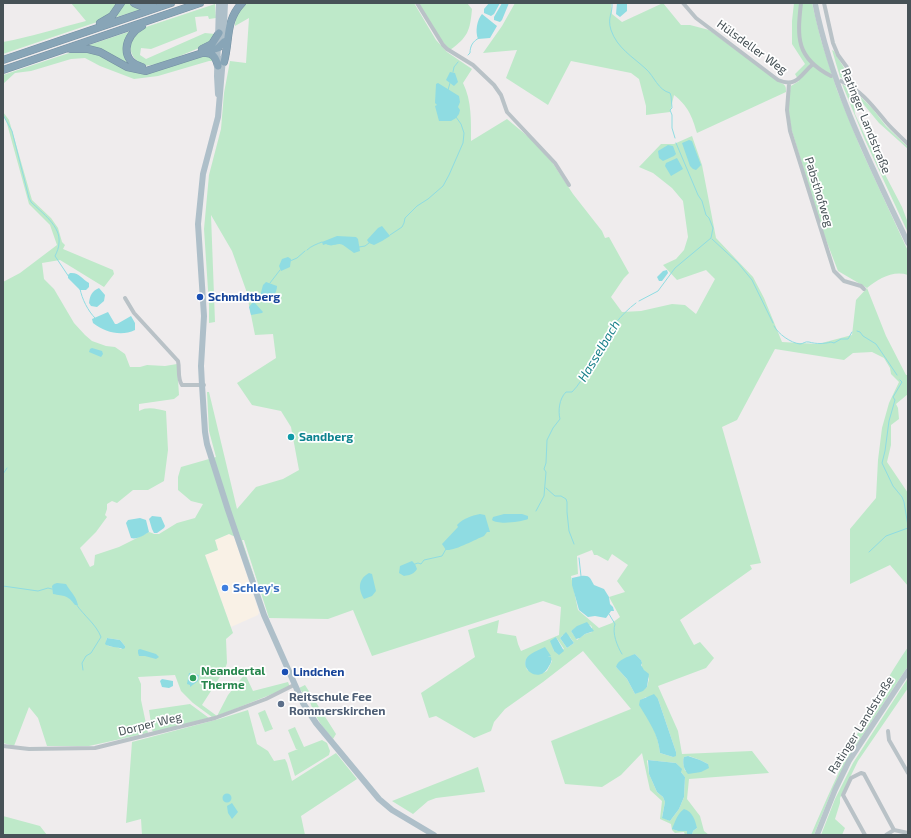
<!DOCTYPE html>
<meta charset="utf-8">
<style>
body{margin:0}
#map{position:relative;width:911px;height:838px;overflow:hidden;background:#efeced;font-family:"Exo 2",sans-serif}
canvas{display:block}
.frame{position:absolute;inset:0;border:4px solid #475257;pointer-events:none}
</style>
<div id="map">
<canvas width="911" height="838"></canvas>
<div class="frame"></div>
</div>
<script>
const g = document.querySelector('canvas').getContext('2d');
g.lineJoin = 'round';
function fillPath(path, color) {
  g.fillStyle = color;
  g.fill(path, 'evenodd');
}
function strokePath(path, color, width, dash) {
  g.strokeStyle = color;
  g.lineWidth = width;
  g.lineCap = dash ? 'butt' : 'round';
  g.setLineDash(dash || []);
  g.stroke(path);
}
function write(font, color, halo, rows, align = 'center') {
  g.font = font + ' "Exo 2",sans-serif';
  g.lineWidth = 3.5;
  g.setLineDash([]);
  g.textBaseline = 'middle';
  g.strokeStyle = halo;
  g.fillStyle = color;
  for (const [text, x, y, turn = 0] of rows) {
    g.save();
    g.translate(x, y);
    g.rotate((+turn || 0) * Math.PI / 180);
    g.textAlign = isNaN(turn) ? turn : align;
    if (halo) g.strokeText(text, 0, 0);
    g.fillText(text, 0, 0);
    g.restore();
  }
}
fillPath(new Path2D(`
 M229,534l5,3 25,75 -1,3 -27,12 -26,-72 13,-5 -3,-10z`), '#f9f1e6');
fillPath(new Path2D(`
 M71,3h47l-2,5 -13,12 -100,34v-12c28,-5 55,-14 83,-21z
 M122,3h9l12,6 -33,10z
 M246,3h168l22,37 11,12 25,17 -9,14c9,18 8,39 8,58l36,-22 24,20 21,23 21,32 29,37 3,7 4,-1 20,36 -5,5 -13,19 11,15 19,-1 31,-7 13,1 11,9 19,-35 -9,-9 -29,10 -14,-15 13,-6 8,-9 4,-13 -5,-36 -11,-13 -19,-15 -14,-6 22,-23h13l18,-8 10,29 14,73 37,39 11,21 18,44 36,2 34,-9 4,-35 11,-12 -29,-17 -15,-39 -32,-104c-2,-14 -4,-28 0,-42l8,-5 -4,-7 10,-10 -13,-20v-23l2,-18h18l9,37 16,50 24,59 47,102v24c-15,-5 -30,4 -41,13l19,48 20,39h2v19l-12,10 2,4 1,11 -8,6v20l-4,17 21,31v93l-18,-21 -40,19v-55l26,-31 2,-38 4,-32 7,-25 10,-21 -8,-8 -1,-6 -6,-10 -12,-6 -19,1 -9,7 -69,-11 -38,71 -15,7 39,136 -11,2 2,4 -72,51 14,25 6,-3 14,16 -8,10 -48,18 20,45 4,23 70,-3 17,22 -80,6 -2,20 13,17 4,15 5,4h-17l1,-4 4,-3 -23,-2 -1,3 5,2h10l-1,4h-2l-1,-3 -9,1 -3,-3 -1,-6 -11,-5 2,-18 -12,-11 -8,-37 -21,22 -19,12 -37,-3 -14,-43 80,-32 -48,-58 -40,31 -38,27 -11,13 -3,9 -17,7 -38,-22 -7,2 -8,-25 54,-36 -7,-27 31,-10 -2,13 19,3 2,8 3,7 38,-16 2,-28 -18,-6 -171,55 -19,-46 -25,9 -59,-1 -25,-78h-2l21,63 -23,-64 -11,-5 -14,6 3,10 -13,5 28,78 -7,6 1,24 -2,6 -23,36 15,11 11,-21 17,-21 8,17 35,-9 2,5 -73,29 -5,1 -19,-14 -12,-12 -6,-16 -37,2 3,7v16l7,33 -59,13h-42l-9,-28 -9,-11 -15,39 -11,-3v-461l17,-9 37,-28 -7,-20 -21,-21 -23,-84 -3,-4v-4l6,8 23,80 19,18 7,10 4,14 3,3 -2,4 50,21 1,4 -10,13 -44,-27 -18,3 2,16 10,10 20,34 11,12 7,6 14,5 9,1 10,7 5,13h10l7,-2 18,1 12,-2 2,31 -5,4 -35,5v7c9,-5 18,-2 27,0l2,39 -4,31 -16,9h-15l-16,13 -5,-2 -5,3v5l-2,6 2,2 -11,15 -16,16 10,19 4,-2 1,-10 24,-8 30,-15 3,1 2,1h5l18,-11 18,-5 8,-14 -12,-3 -13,-11v-13l3,-10 35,-10 -7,-26 -2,-39h2l28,117 19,-22 27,-8 16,-9 -8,-43 -10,-16 -29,-6 -15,-22 39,-25 -3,-24 -18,1 -9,-45 -14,-39 -21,-36 4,107 -6,1v-18l-5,-76 5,-54 12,-46 3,-36 6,-32 16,2 3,-45 -14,8c0,-7 4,-20 11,-23zM592,550l2,5h3l11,6 4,-7 16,11 -11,16 8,11 -16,5 11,20 -8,6 -13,5 -21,-18 -7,-34 7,-2 -1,-18zM580,625h10l2,2v5l-7,2 -8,6 -6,-9zM563,635l7,2 4,6 -7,5 -7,-10zM556,637l8,12 -10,2 -1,-3zM107,638l13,2 5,6 -4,3 -4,-2 -9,-1 -2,-5zM635,654l6,6 1,8 5,6 2,5 -2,8 -12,7 -8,-15 -11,-12zM550,656l-2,1 4,4 -5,10 -4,2 -16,-3 -2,-7 1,-3zM646,697l12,2 18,53 -3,5 -13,-4c-2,-19 -11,-35 -19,-53zM689,756l11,4 8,4 -23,7 -2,-9 1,-5zM648,760l28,3 5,6v3l4,5 -1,20 -5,12 -9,12 -8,-4 3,-15 -2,-5 -6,-5 -8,-18 -2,-13z
 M418,3h49l5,6c-2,22 -4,28 -22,41l-11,-12z
 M515,3h96l1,11 10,8 41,-19 18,22h9l19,5 72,53c5,2 5,4 5,9l-89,41c-5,-17 -9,-27 -23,-38l-4,17 -24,3v-9l-7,-27 -8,-6 -60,-12 -23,44 -42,-27 11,-28 -34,3 19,-27z
 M215,4l1,14 -7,1 -1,-3 -13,1 2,14 -46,18 -10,-1 -1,7 6,4 59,-26 10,1 -4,9 -48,20 -18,3c-11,-5 -16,-13 -15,-25l10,-12z
 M131,31c-12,17 -8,20 3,35l-51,-19z
 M832,50l2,1c4,8 12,18 14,26l-3,3 -5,-3z
 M81,51l19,4 37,17 68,-16h6l4,5h-6l-51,15 -24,3 -34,-13 -15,-8 -14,1 -40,12 -16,2 -12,11v-9l66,-22z
 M842,84l19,13 11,11 14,18 22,21v2l-29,-26 -19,-23 -7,-1 2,15 11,24 36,69 6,16v10l-43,-93z
 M908,647v19l-51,78 -26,49 -17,42h-3c28,-65 57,-129 97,-188z
 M908,678v10l-50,73 -18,37v5l-5,16 10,9 -3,7h-21l14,-36 18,-36z
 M305,685l31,49 -3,5 -11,-13 -8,-13 -4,-11 -11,-14z
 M190,704l19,14 -56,14 -1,-2 -3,-20z
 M248,710l9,34 11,7 6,10 11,-2 2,4 5,18 44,-28 21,26 -56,37 4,19h-163l-1,-16 -15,4 6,-81 87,-23z
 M265,710l8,19 -8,3 -7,-19z
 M295,727l9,20 18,-7 5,3 3,8 -1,4 -34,21 -7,-23 10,-4h-2l-8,-19z
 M478,767l7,25 -49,6 -8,3 -15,13 -21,-13z
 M3,816l37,10 7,9h-44z`), '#bee9c9');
fillPath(new Path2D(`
 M489,3h11l-6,11 -3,2 -7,-3v-4z
 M502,3h7l-7,17 -2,2 -6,-2v-3z
 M617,3h10v8l-7,6 -4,-3z
 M482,14l15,12 -7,12 -12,1c-3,-8 -1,-19 4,-25z
 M450,72l5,1 3,9 -4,4 -8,-6z
 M438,83l21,13 1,6 -2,5 2,3 -1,4 -3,4 -5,3h-12l-4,-15 2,-1 -2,-2 1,-19z
 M689,140l3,1 9,24 -5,5 -3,-1 -3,-3 -8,-23z
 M668,145l5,1 3,8 -2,2 -11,5 -4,-3 -1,-7z
 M677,158l6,11 -12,7 -6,-10 1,-3z
 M382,226l8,10 -8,5 -8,4 -5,-2 -2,-3 11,-12z
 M337,236l19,1 2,2 2,12 -6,2c-4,-3 -8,-6 -11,-8 -6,-3 -10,3 -17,-1l-3,1 -1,-3z
 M288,257l3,2 -1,8 -9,4 -2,-5 3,-7z
 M667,270l1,3 -6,8h-3l-2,-4 6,-6z
 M70,273c9,-1 12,6 19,10v4l-3,3h-6l-12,-12v-3z
 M266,282l11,4c0,7 -5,13 -11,17l-7,-3 4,-15z
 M99,288l6,7 -1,6 -7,6 -6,-1 -2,-3c1,-8 3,-12 10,-15z
 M253,302h1l9,10 -1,1 -11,2 -2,-8z
 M108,312l7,12h2l14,-8 4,7v7c-14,7 -30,2 -42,-7l-1,-4z
 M92,348l10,3 1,3 -2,3 -12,-5 1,-3z
 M480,514l5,1 5,17h-3l-3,4c-8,3 -29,15 -38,14l-4,-6 16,-17 -1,-2c7,-7 14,-9 23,-11z
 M504,514h18l6,2v3c-7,3 -30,6 -36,1l1,-3z
 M152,516l9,1 4,9 -1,2 -7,5h-3l-2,-4 -3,-10z
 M140,518l6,2 3,12c-5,3 -12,8 -18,6l-5,-15 2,-3z
 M412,561l3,3 2,5c-3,5 -7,6 -13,7l-5,-3 1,-7z
 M369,573l3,1 4,17 -4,5 -8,3c-6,-10 -6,-20 5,-26z
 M581,576c9,-1 9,2 13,9l10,4 5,8 1,7 3,3 1,4h-3l-5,7 -11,-2 -7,1 -9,-7 -7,-25v-7z
 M57,583l9,1c5,9 9,10 12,21h-3c-7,-10 -11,-9 -22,-11l-1,-8 2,-2z
 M587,622l7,9 -9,3 -5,4 -4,1 -5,-8 6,-5z
 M566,632l8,11 -7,5 -7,-10z
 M556,637l8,14 -5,4 -5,-4 -4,-10z
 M107,638l13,2 5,6v2l-2,1c-5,-2 -15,-2 -18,-5z
 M545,647l6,9 -3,1h3c1,4 0,6 -2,9 -10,21 -35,-1 -18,-12 4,-3 10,-5 14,-7z
 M140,649l16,5 3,3 -3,2 -11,-3h-6l-1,-3v-3z
 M635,654l6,6 1,3 -1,2 3,5 5,4 -2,13 -4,4 -8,3 -8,-15 -11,-12c2,-8 12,-10 19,-13z
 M189,673l10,2 -1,6 -8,6v-2l-3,-1z
 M162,679l11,2v5l-4,2 -7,-1 -2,-6z
 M654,694l4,5 18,53v4l-3,1 -13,-4c-2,-20 -11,-31 -21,-48l1,-5z
 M688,756l12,4 8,4 1,4 -8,4 -13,2c-4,-4 -6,-12 -4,-17z
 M648,760l28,3 6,6 -1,3 4,5 -1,20 -5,12 -9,12 -8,-3 3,-16 -2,-5 -6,-5 -8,-18z
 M222.5 798a4.5 4.5 0 1 1 9 0a4.5 4.5 0 1 1-9 0Z
 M232,803l6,9 -6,7 -4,-6 -1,-7z
 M684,809c9,3 11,11 13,19l-4,3 -1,4h-5v-4h-9l-6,-2c3,-7 5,-15 12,-20z`), '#8fdce2');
strokePath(new Path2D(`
 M612,3c1,11 -5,14 -1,27 6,18 22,27 35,39 8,7 12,21 24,24l1,3 1,12 -2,2 2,5v13l3,10
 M468,55l2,-2c0,-7 3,-12 9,-15
 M453,72l1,-5 4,-5
 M448,90l2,-7
 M3,115l9,16 17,67 2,4c11,11 30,24 28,41 0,4 -2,9 -4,13l14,21
 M390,235l12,-8 2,-4 1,-5 12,-12 11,-7 15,-13 6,-11 14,-32 1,-10 -3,-9 -5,-7
 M712,239l26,24 14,17 21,43
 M359,247l6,-1 4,-3
 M307,250c4,-4 10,-6 15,-8
 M290,261l7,-3 8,-7
 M270,283l10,-13
 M80,289c2,10 8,22 15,29
 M639,301l19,-10 17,-23 36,-30 2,-10 -4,-10 -3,-3 -4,-14 -4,-6 -22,-52
 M774,326c4,8 17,17 26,18 3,0 5,-3 9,-2 7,2 15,2 22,0l3,1 7,-4h7l4,-7
 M857,331l3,1 3,4 13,8 21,31
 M900,380l2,2 -9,15 2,3 -6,21 -4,30 -3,12 11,23 9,11 2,5 4,24
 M3,474l4,-6
 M546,488l9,8h6l5,3 1,3v10l2,19 5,13
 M536,511l8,-15 2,-24 -2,-3 2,-6 1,-23 6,-12 7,-9c-2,-8 -1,-20 6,-27h6c13,-13 18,-31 28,-47 10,-15 20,-30 36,-42
 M869,552l17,-16 22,-8
 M579,558l2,18
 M415,564l3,-1 3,1 3,-4 18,-4 4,-7
 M3,586l35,5 10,-3 4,1
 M76,604c8,12 20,20 25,33l-10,16 -5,3 -4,7 1,7
 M609,614l6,10c-3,9 2,22 7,30`), '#8fdce2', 1);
const highway = new Path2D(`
 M134,3l9,4 10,-1
 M100,23l12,-7 9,-13
 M71,49h17l12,3 27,15 19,4 72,-23 6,-6
 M202,49l10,-5 7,-11
 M204,53c9,-1 12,5 14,13
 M3,60l168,-57
 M224,62c6,-22 1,-41 18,-59
 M142,67c-23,-6 -18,-32 0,-41
 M3,70l197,-67`);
strokePath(highway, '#7490a2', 8);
strokePath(new Path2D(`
 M417,3l26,42 4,4 26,16 21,20 7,10 6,17 48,51 14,22
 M683,3l13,15 82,62c19,8 22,-5 35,-16
 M801,3c-4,35 -5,55 30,73
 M824,3l9,40 5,12 11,15 1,9 -2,5
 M841,81c21,10 31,24 45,41 7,8 15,15 22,22
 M789,84l-2,26 3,21 44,140 10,10 17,5 3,3
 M125,298l9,15 44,48c2,8 -1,17 4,24h22
 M888,731l1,9 19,33
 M3,746l26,3 66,-1 120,-30 51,-19 28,-14
 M865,835l-22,-40 8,-17 10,-5 3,1 30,56
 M886,835l8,-5 14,3`), '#b9c2c7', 4);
strokePath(new Path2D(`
 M815,3c17,85 56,162 93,240
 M817,835l18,-45 14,-29 59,-90`), '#b9c5cc', 5.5);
strokePath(new Path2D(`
 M223,46l2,-43
 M223,58l-5,59 -15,57 -5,50 6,92 -3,50 1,19 3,47 2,12 21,66 36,105 39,88 13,20 63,76 13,11 42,25
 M218,94l-1,-18 2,-73`), '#aebfc9', 6);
strokePath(highway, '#88a5b7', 7);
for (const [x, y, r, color] of [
 [200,297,4,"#1a4fb4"],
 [291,437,4,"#0f9aa8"],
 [225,588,4,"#3f7fe0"],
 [285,672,4,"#1a4fb4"],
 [193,678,4,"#2e9e5b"],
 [281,704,4,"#5c6f8a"]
]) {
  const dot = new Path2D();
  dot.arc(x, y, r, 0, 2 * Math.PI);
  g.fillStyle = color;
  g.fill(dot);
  strokePath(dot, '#fff', 1.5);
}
write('12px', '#475257', '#fff', [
 ["Hülsdeller Weg",752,47,36],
 ["Ratinger Landstraße",866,121,68],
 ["Pabsthofweg",819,192,73],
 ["Dorper Weg",150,724,-14],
 ["Ratinger Landstraße",861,725,-58]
]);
write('bold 12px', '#164399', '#fff', [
 ["Schmidtberg",208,297],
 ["Lindchen",293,672]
], 'left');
write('bold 12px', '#0d838f', '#fff', [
 ["Sandberg",299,437]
], 'left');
write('bold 12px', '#366cbe', '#fff', [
 ["Schley's",233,588]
], 'left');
write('bold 12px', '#27864d', '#fff', [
 ["Neandertal",201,671],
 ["Therme",201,685]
], 'left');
write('bold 12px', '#4e5e75', '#fff', [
 ["Reitschule Fee",289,697],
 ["Rommerskirchen",289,711]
], 'left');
write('italic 13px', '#19818a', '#fff', [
 ["Hasselbach",599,351,-59]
]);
</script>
